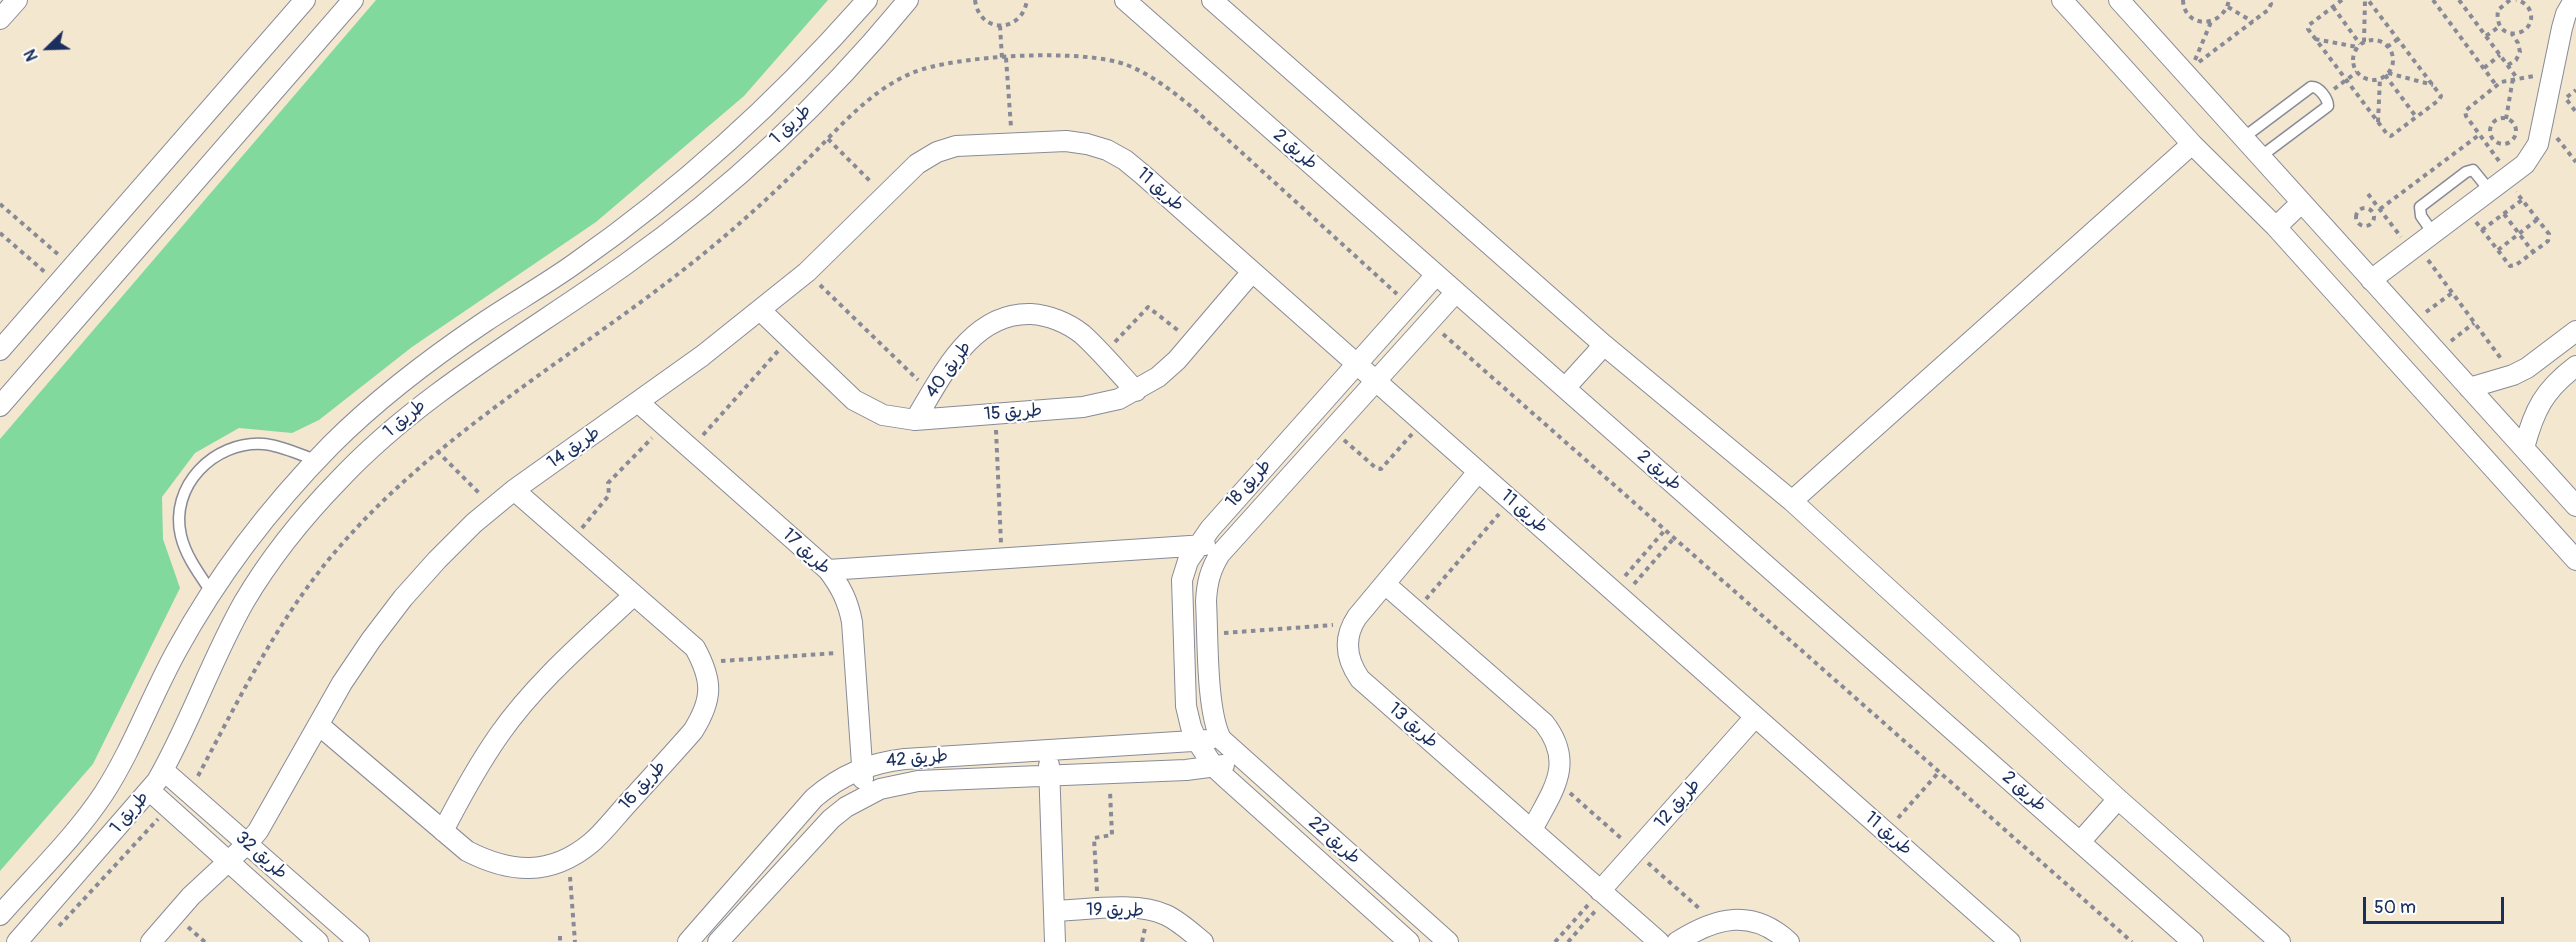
<!DOCTYPE html>
<meta charset="utf-8">
<style>
body{margin:0}
#map{position:relative;width:2576px;height:942px;overflow:hidden;background:#f4e7d0;font-family:Pangolin,sans-serif}
canvas{display:block}
.north{position:absolute;left:18px;top:18px;width:60px;height:60px;-webkit-text-stroke:4px #fff;paint-order:stroke;rotate:247deg;font-size:16px;font-weight:700;line-height:24px;text-align:center;color:#1b2f5e}
.north::after{content:'';display:block;margin:auto;width:21px;height:27px;background:#1b2f5e;clip-path:polygon(50% 0,100% 100%,50% 72%,0 100%)}
.scale{position:absolute;left:2363px;top:897px;width:141px;height:27px;box-sizing:border-box;border:3px solid #1b2f5e;border-top:0;padding-left:8px;font-size:18px;line-height:21px;white-space:nowrap;color:#1b2f5e;-webkit-text-stroke:4px #fff;paint-order:stroke}
</style>
<div id="map">
<canvas width="2576" height="942"></canvas>
<div class="north">N</div>
<div class="scale">50 m</div>
</div>
<script>
const g = document.querySelector('canvas').getContext('2d');
g.lineJoin = 'round';
function fillPath(path, color) {
  g.fillStyle = color;
  g.fill(path, 'evenodd');
}
function strokePath(path, color, width, dash) {
  g.strokeStyle = color;
  g.lineWidth = width;
  g.lineCap = dash ? 'butt' : 'round';
  g.setLineDash(dash || []);
  g.stroke(path);
}
function write(font, color, halo, rows, align = 'center') {
  g.font = font + ' Pangolin,"Playpen Sans Arabic",sans-serif';
  g.lineWidth = 4.5;
  g.setLineDash([]);
  g.textBaseline = 'middle';
  g.strokeStyle = halo;
  g.fillStyle = color;
  for (const [text, x, y, turn = 0] of rows) {
    g.save();
    g.translate(x, y);
    g.rotate((+turn || 0) * Math.PI / 180);
    g.textAlign = isNaN(turn) ? turn : align;
    if (halo) g.strokeText(text, 0, 0);
    g.fillText(text, 0, 0);
    g.restore();
  }
}
fillPath(new Path2D(`
 M376,0h452l-84,96 -148,126 -184,125 -93,73 -27,13 -53,-5 -44,25 -33,44 1,42 17,49 -87,176 -93,107v-432z`), '#82d99d');
const service = new Path2D(`
 M2243,138l68,-51c8,-1 17,12 17,19l-68,51
 M2433,233l-12,-17 -1,-9 46,-35 7,-2 17,21
 M212,593c-12,-18 -26,-36 -31,-57 -12,-50 33,-95 82,-92 17,1 37,11 53,16`);
const minor = new Path2D(`
 M1125,0l1068,942
 M1212,0l392,345 188,156 326,298 162,143
 M2062,0l130,144 84,83 300,333
 M2119,0l457,506
 M0,19l17,-19
 M2276,227l25,-24
 M2371,280l154,-116 13,-20 24,-116 4,-14 8,-14
 M760,310l94,90 29,15 32,5 168,-13 36,-8 39,-22 19,-17 75,-88
 M0,350l305,-350
 M1565,388l39,-43
 M2469,388l44,-13 14,-7 49,-37
 M638,402l190,168c13,17 20,31 24,52l11,157
 M0,406l353,-406
 M915,420c27,-44 56,-108 116,-106 18,1 37,9 51,20 19,17 36,38 54,57
 M2524,448c10,-38 20,-58 52,-82
 M1478,472l-121,145c-14,21 -11,42 3,62l299,263
 M1792,501l400,-357
 M828,570l377,-25
 M1385,584l159,139c32,41 8,68 -12,107
 M320,726l147,125c43,22 83,26 124,-8 13,-11 25,-27 37,-40 22,-24 44,-48 65,-72 20,-32 20,-50 2,-83l-181,-158
 M1049,765l6,177
 M163,770l196,172
 M150,791l168,151
 M443,831c17,-33 35,-66 56,-96 37,-53 88,-96 135,-140
 M2080,842l38,-43
 M1600,891l155,-174
 M1054,911c31,-1 83,-10 112,4 13,6 26,18 37,27
 M0,915c35,-40 75,-78 104,-122 29,-45 47,-96 73,-143 41,-75 94,-144 154,-205 47,-47 100,-87 155,-124 30,-20 62,-38 91,-59 107,-75 204,-164 290,-262
 M17,942l140,-161c33,-57 54,-121 87,-179 26,-44 59,-85 95,-122 83,-88 189,-146 287,-216 104,-74 201,-165 282,-264
 M151,942l40,-46 56,-52 11,-13 84,-148 29,-43 32,-42 34,-38 37,-37 40,-33 188,-134 105,-84 110,-108 20,-12 19,-6 110,-5 21,3 20,6 18,10 17,14 868,768
 M688,942l126,-144c27,-23 55,-35 91,-39l304,-19
 M718,942l113,-123 15,-12 34,-18 38,-8 268,-11 38,-5
 M1409,942l-183,-164 -12,-11 -17,-26 -6,-14 -5,-21 -4,-126 6,-19 22,-32 226,-254
 M1448,942l-227,-203c-15,-29 -13,-103 -15,-138 1,-18 4,-31 14,-47l236,-262
 M1677,942c39,-25 75,-34 112,0`);
strokePath(service, '#888b97', 13);
strokePath(minor, '#888b97', 22);
strokePath(new Path2D(`
 M975,0c4,34 47,34 52,0
 M2183,0c1,29 40,29 46,0
 M2342,0l-33,25 -1,4 79,105 4,2 48,-36 2,-4 -73,-96
 M2433,0l63,85
 M2459,0l58,78
 M2510,0l-12,10c-5,36 41,26 32,1 -2,-6 -8,-10 -14,-11
 M2228,7l25,15
 M2333,7l27,37
 M1000,26l2,32
 M2486,36l14,-10
 M2315,39l42,8
 M2353 60a20 20 0 1 1 40 0a20 20 0 1 1-40 0Z
 M2364,42l1,-42
 M2387,47l11,-8
 M1006,58l5,69
 M2195,60l16,-38
 M2199,62l69,-52 3,-6 -2,-4
 M2508,65l8,-5 4,-8 -2,-9 -6,-9
 M2484,68l16,-13
 M2388,73l45,12
 M2385,75l32,43
 M2334,89l23,-17
 M2567,97l9,-7
 M2567,100l9,12
 M2490 131a13 13 0 1 1 26 0a13 13 0 1 1-26 0Z
 M2506,119l7,-41
 M2378,122l2,-44
 M2557,138l19,24
 M828,139l44,44
 M2499,161l-33,-45 -1,-5 36,-29 33,-6
 M2368,194l33,43
 M0,204l60,52
 M2356 217a9 9 0 1 1 18 0a9 9 0 1 1-18 0Z
 M2380,209l99,-74
 M2504,214l29,38
 M2476,222l34,44 6,-1 32,-24 1,-7 -33,-42
 M2482,230l40,-30
 M0,233l46,40
 M2498,250l40,-31
 M2428,260l74,100
 M820,285l98,95
 M2426,312l26,-19
 M1443,334l689,608
 M2451,341l23,-18
 M1115,342l33,-35 32,25
 M996,430l5,113
 M703,435l75,-84
 M1344,440l32,28 5,1 31,-35
 M437,451l43,43
 M582,528l27,-33 -1,-12 44,-45
 M1625,576l40,-46
 M1634,584l40,-46
 M1426,599l73,-85
 M1224,633l109,-8
 M721,661l116,-8
 M198,776c41,-77 80,-157 137,-224 108,-127 258,-205 384,-311 30,-25 59,-52 87,-80 32,-32 63,-70 106,-88 43,-18 171,-25 215,-8 25,10 45,26 66,43l204,186
 M1570,793l53,47
 M1898,818l41,-46
 M1648,863l53,47
 M570,877l5,65
 M1097,891l-3,-53 18,-3 -2,-44
 M59,926l99,-107
 M188,927l17,15
 M560,936v6
 M1142,942l3,-14
 M1555,942l33,-37
 M1568,942l29,-33`), '#888b97', 4, [4.5, 4.5]);
strokePath(service, '#fff', 10);
strokePath(minor, '#fff', 20);
write('18px', '#1b2f5e', '#fff', [
 ["طريق 1",791,125,-44],
 ["طريق 2",1295,150,41],
 ["طريق 11",1160,190,41],
 ["طريق 40",949,370,-54],
 ["طريق 15",1013,413,-4],
 ["طريق 1",405,419,-40],
 ["طريق 14",574,448,-35],
 ["طريق 2",1659,471,41],
 ["طريق 18",1249,484,-48],
 ["طريق 11",1524,512,41],
 ["طريق 17",806,552,43],
 ["طريق 13",1413,726,41],
 ["طريق 42",917,759,-5],
 ["طريق 16",643,786,-48],
 ["طريق 2",2024,792,41],
 ["طريق 12",1678,804,-49],
 ["طريق 1",130,813,-50],
 ["طريق 11",1888,834,41],
 ["طريق 22",1334,841,41],
 ["طريق 32",261,856,41],
 ["طريق 19",1115,911,1]
]);
</script>
